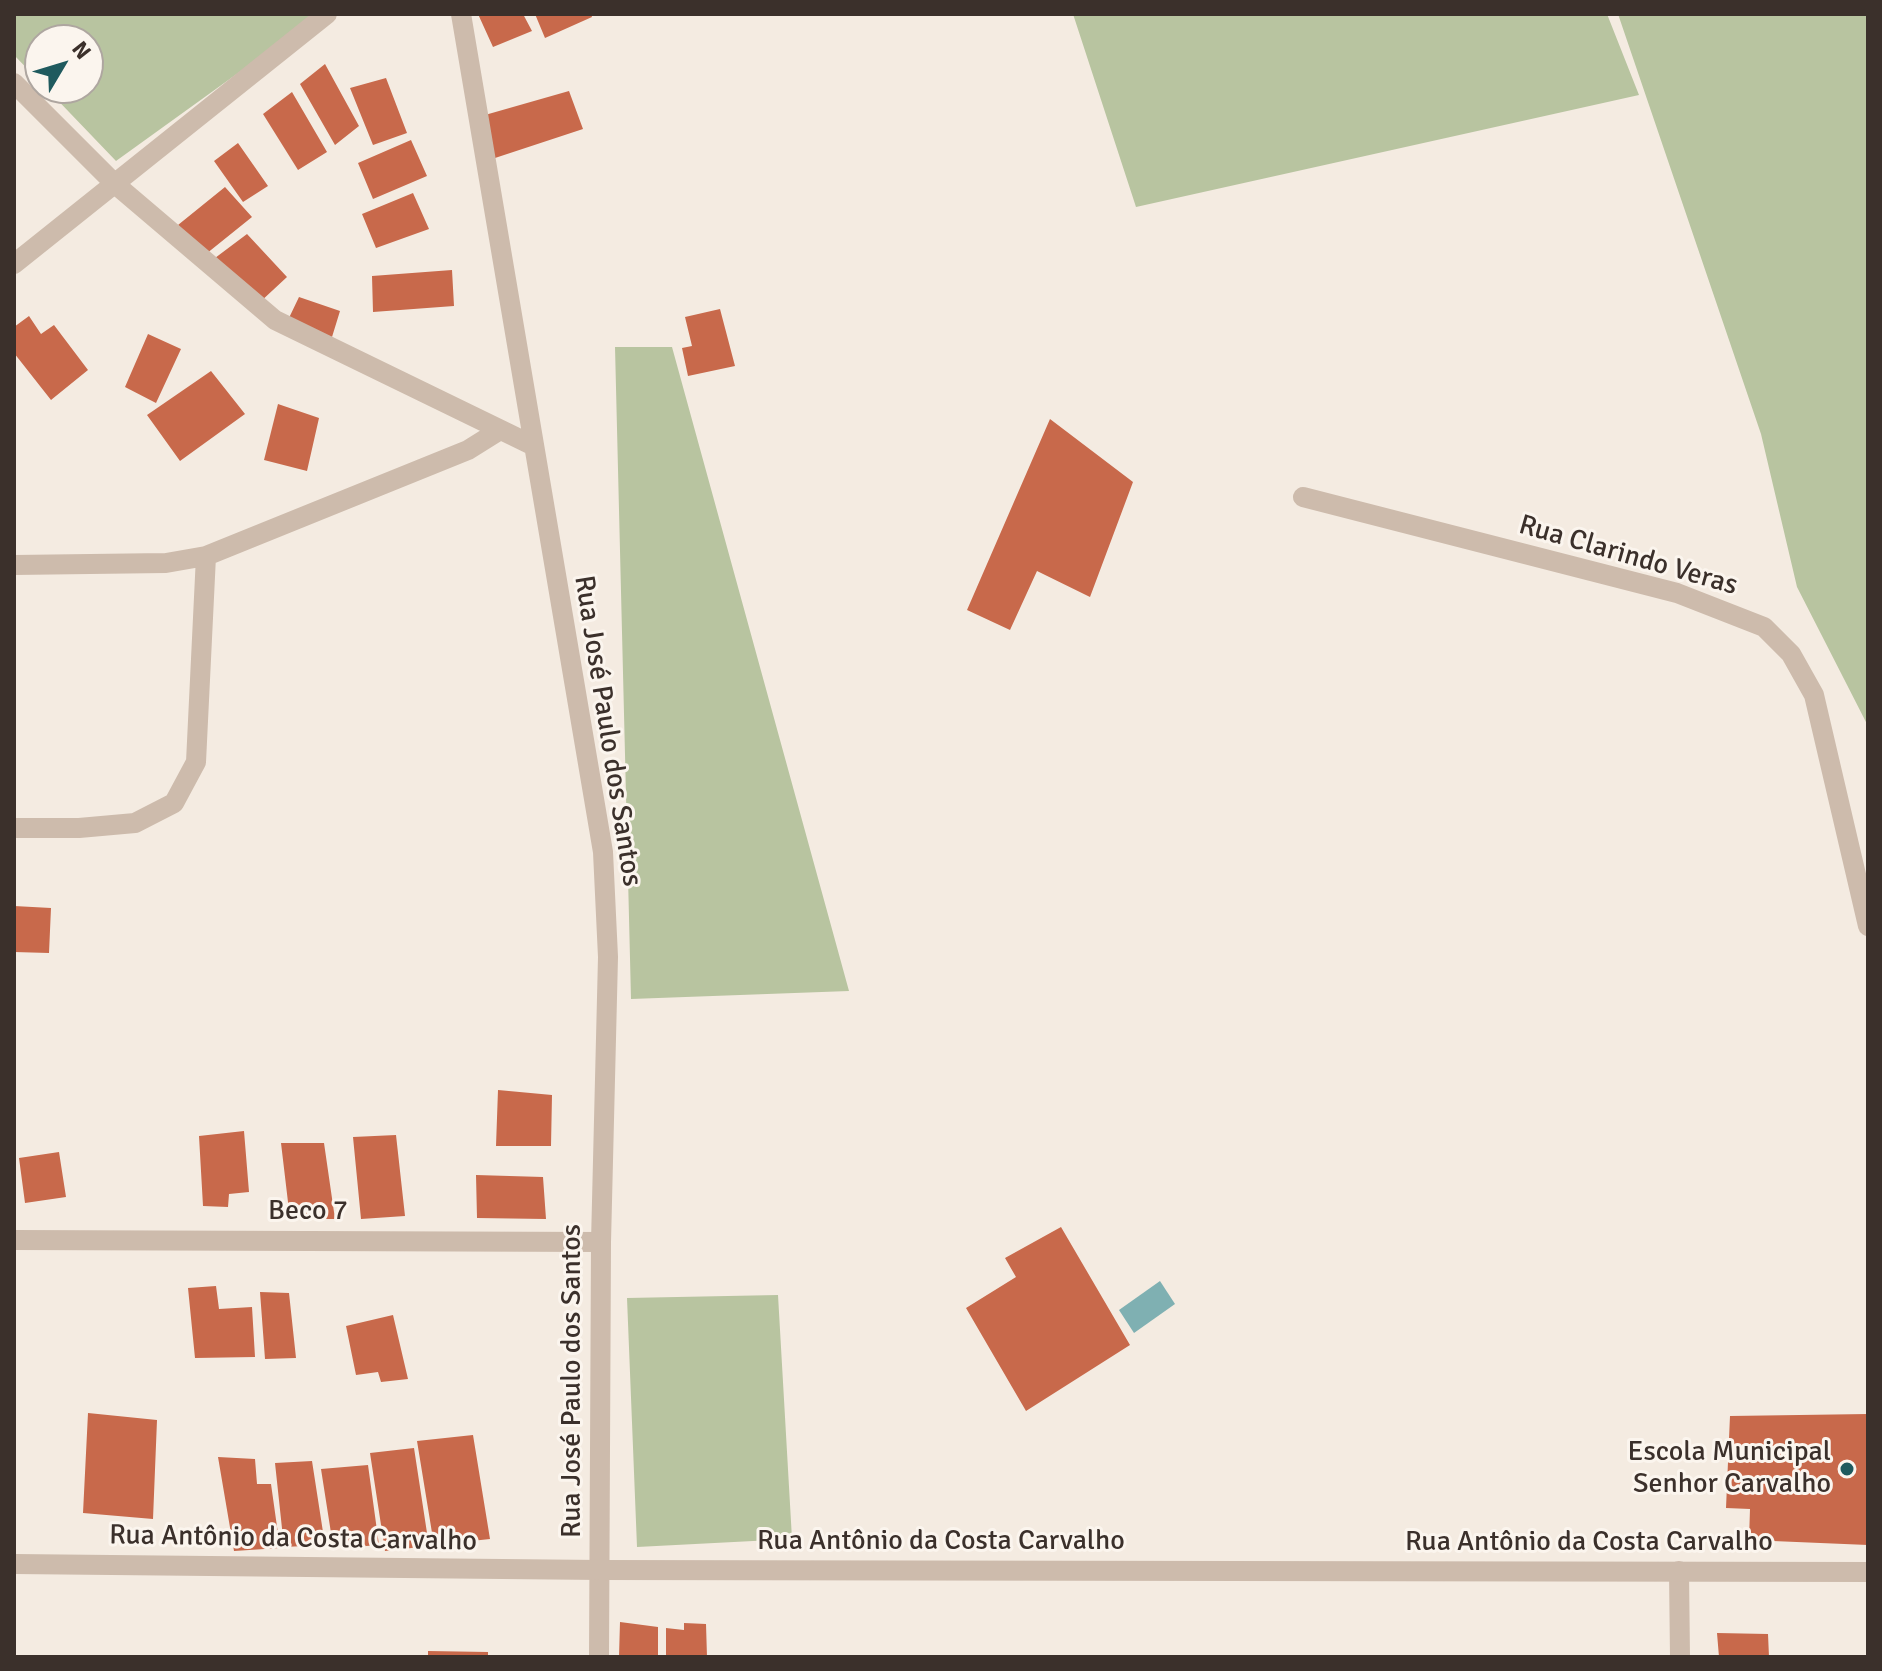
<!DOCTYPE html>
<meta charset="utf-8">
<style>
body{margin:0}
#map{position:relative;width:1882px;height:1671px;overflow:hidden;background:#f4ebe1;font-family:Signika,sans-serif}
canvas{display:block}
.frame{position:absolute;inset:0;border:16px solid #3b302b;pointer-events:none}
.north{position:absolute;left:24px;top:24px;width:80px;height:80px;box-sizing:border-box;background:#fbf5ee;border:2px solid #aea6a0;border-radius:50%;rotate:52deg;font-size:22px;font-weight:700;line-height:32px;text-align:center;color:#3b302b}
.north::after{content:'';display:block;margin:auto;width:28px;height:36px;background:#1f5a5e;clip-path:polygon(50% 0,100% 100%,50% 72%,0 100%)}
</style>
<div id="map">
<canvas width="1882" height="1671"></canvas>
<div class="frame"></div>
<div class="north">N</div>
</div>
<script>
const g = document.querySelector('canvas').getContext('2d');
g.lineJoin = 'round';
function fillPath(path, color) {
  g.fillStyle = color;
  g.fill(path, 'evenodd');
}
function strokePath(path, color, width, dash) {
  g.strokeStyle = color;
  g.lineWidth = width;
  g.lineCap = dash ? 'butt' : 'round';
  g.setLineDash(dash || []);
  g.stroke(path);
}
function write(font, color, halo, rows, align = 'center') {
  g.font = font + ' Signika,sans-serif';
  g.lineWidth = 6;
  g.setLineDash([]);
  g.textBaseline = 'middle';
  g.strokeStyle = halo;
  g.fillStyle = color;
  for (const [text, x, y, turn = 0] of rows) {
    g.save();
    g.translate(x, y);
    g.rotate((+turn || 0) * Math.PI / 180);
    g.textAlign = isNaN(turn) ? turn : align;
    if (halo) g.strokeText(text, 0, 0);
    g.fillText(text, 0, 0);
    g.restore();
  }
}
fillPath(new Path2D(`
 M14,14h306l-204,147 -70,-73h42v-48h-48v42l-26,-27z
 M1073,14h534l32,81 -503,112z
 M1618,14h250v712l-71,-139 -36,-153z
 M615,347h57l177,644 -218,8z
 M778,1295l14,244 -155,8 -10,-249z`), '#b8c4a0');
fillPath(new Path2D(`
 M1160,1281l15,23 -41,29 -15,-23z`), '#7fb0b2');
fillPath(new Path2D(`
 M478,14h45l9,17 -39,16z
 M535,14h56l1,3 -47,21z
 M325,64l34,62 -24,19 -35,-61z
 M386,78l21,55 -34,12 -23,-57z
 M569,91l14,38 -88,29 -10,-43z
 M292,92l35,60 -29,18 -35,-56z
 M411,140l16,36 -54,23 -15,-36z
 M238,143l30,43 -25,16 -29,-41z
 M225,187l27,30 -46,37 -28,-29z
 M413,193l16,36 -53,19 -14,-34z
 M247,234l40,43 -28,26 -44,-45z
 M452,270l2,36 -81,6 -1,-36z
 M299,297l41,14 -8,26 -44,-17z
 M720,309l15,57 -47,10 -6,-28 10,-2 -7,-29z
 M29,316l12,18 13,-9 34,45 -37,30 -37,-47v-26z
 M148,334l33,15 -25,54 -31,-16z
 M211,371l34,43 -65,47 -33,-46z
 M278,404l41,14 -12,53 -43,-11z
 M1050,419l83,63 -43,115 -53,-26 -27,59 -43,-20z
 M14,906l37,2 -2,45 -35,-1z
 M498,1090l54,5 -1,51h-55z
 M244,1131l5,61 -20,2 -1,13 -25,-1 -4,-70z
 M396,1135l9,81 -44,3 -8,-82z
 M281,1143h43l11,76h-45z
 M59,1152l7,45 -41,6 -6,-45z
 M476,1175l67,2 3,42 -69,-1z
 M1061,1227l69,118 -104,66 -60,-103 50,-31 -11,-19z
 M216,1286l3,23 33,-2 3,50 -60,1 -7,-70z
 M260,1292l29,1 7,65 -31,1z
 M393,1315l15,64 -27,3 -3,-10 -22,3 -10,-49z
 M88,1413l69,7 -4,99 -70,-6z
 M1868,1414v131l-119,-5 1,-31 -24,-1 4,-92z
 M473,1435l17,104 -56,6 -17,-104z
 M414,1448l15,98 -44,5 -15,-98z
 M218,1457l37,2 2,25h14l9,64 -46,3z
 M312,1461l13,84 -41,2 -9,-84z
 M368,1465l11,80 -38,3 -1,-14 -9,-1 -10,-64z
 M620,1622l38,5v30h-39z
 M684,1623l22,1 1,33h-41v-29l18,2z
 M1717,1633l51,1 1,23h-50z
 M428,1651l60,1v5h-60z`), '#c8694b');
strokePath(new Path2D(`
 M461,14l142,838 5,105 -7,285 -2,415
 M14,83l101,101 160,136 259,126
 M14,264l313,-250
 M1303,497l374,96 87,34 27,27 23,41 54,231
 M14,565l152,-2 40,-7 262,-106 32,-20
 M14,828h65l56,-5 39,-20 22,-41 10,-206
 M14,1240l587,2
 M1679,1571l1,86`), '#cdbbac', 20);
strokePath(new Path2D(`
 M14,1564l586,6 1268,2`), '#cdbbac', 20);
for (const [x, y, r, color] of [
 [1847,1469,8,"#1f5a5e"]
]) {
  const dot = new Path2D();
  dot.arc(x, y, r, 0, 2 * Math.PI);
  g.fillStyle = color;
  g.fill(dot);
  strokePath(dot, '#fbf5ee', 3);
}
write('28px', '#3b302b', '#fbf5ee', [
 ["Rua Clarindo Veras",1628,556,16],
 ["Rua José Paulo dos Santos",607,731,81],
 ["Beco 7",308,1212],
 ["Rua José Paulo dos Santos",573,1381,-90],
 ["Rua Antônio da Costa Carvalho",293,1539,1],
 ["Rua Antônio da Costa Carvalho",941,1542],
 ["Rua Antônio da Costa Carvalho",1589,1543]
]);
write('28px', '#3b302b', '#fbf5ee', [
 ["Escola Municipal",1831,1453],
 ["Senhor Carvalho",1831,1485]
], 'right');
</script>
